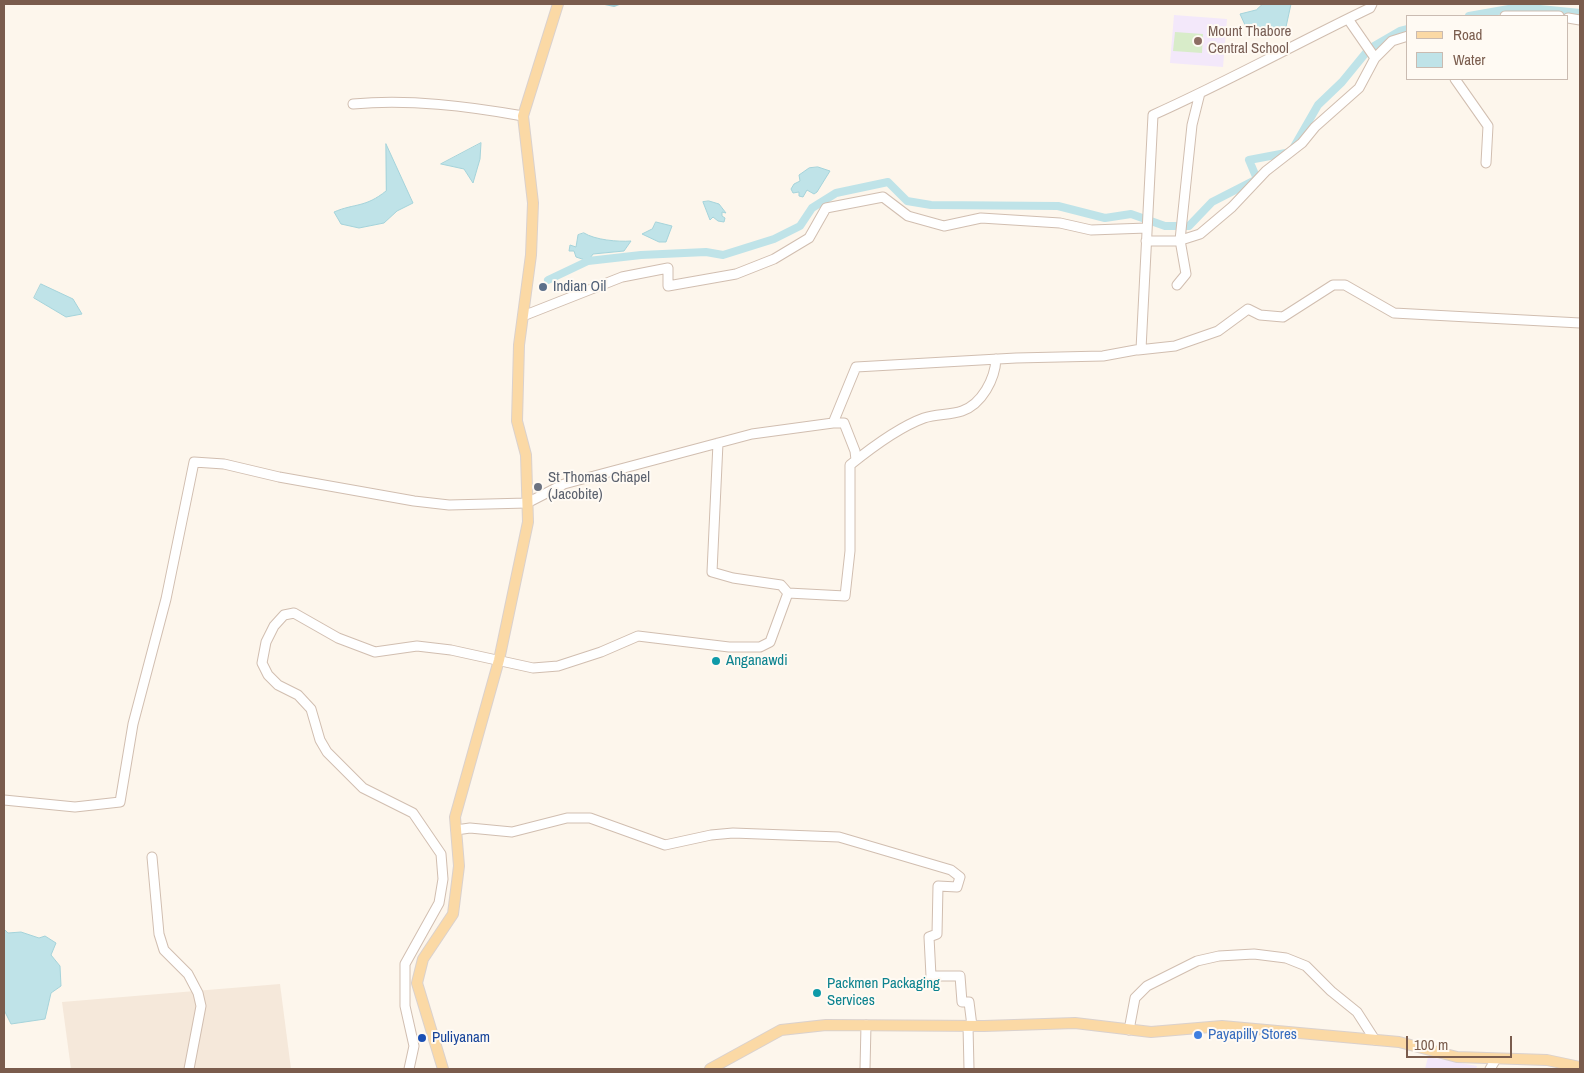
<!DOCTYPE html>
<style>
body{margin:0}
#map{position:relative;width:1584px;height:1073px;overflow:hidden;background:#fdf6ec;font-family:"Archivo Narrow",sans-serif}
canvas{display:block}
.frame{position:absolute;inset:0;border:5px solid #7a5c4d;pointer-events:none}
.legend{position:absolute;left:1406px;top:15px;width:162px;height:65px;box-sizing:border-box;background:#fffaf3;border:1px solid #cabbb1;margin:0;padding:6px 9px;list-style:none;font-size:15px;color:#7a5c4d}
.legend li{display:flex;align-items:center;gap:10px;height:25px}
.legend b{width:25px;border:1px solid #cabbb1}
.scale{position:absolute;left:1406px;top:1036px;width:106px;height:22px;box-sizing:border-box;border:2px solid #7a5c4d;border-top:0;padding-left:6px;font-size:15px;line-height:18px;white-space:nowrap;color:#7a5c4d;-webkit-text-stroke:4px #fffaf3;paint-order:stroke}
</style>
<div id="map">
<canvas width="1584" height="1073"></canvas>
<div class="frame"></div>
<ul class="legend">
<li><b style="height:6px;background:#fbd9a5"></b>Road</li>
<li><b style="height:14px;background:#bfe3e8"></b>Water</li>
</ul>
<div class="scale">100 m</div>
</div>
<script>
const g = document.querySelector('canvas').getContext('2d');
g.lineJoin = 'round';
function fillPath(path, color) {
  g.fillStyle = color;
  g.fill(path, 'evenodd');
}
function strokePath(path, color, width, dash) {
  g.strokeStyle = color;
  g.lineWidth = width;
  g.lineCap = dash ? 'butt' : 'round';
  g.setLineDash(dash || []);
  g.stroke(path);
}
function write(font, color, halo, rows, align = 'center') {
  g.font = font + ' "Archivo Narrow",sans-serif';
  g.lineWidth = 4;
  g.setLineDash([]);
  g.textBaseline = 'middle';
  g.strokeStyle = halo;
  g.fillStyle = color;
  for (const [text, x, y, turn = 0] of rows) {
    g.save();
    g.translate(x, y);
    g.rotate((+turn || 0) * Math.PI / 180);
    g.textAlign = isNaN(turn) ? turn : align;
    if (halo) g.strokeText(text, 0, 0);
    g.fillText(text, 0, 0);
    g.restore();
  }
}
fillPath(new Path2D(`
 M280,984l11,85h-220l-9,-67z`), '#f5e8da');
fillPath(new Path2D(`
 M1174,15l53,4 -4,48 -53,-4z
 M1428,1057l49,9 -1,3h-51z`), '#f3e8fa');
fillPath(new Path2D(`
 M1175,32l28,2 -1,19 -29,-2z`), '#d8ecc9');
const water = new Path2D(`
 M1263,4h28l-5,23 -17,2 -24,-4 -5,-11 16,-4z
 M481,143l-1,16 -7,24 -9,-14 -23,-5z
 M386,144l27,59 -16,8 -13,12 -25,5 -18,-4 -7,-12c21,-9 31,-4 52,-21z
 M818,167l12,4 -13,21 -3,2 -7,-4 -4,7 -4,-1v-4l-6,1 -2,-4 3,-5 6,-3 -1,-6 10,-7z
 M709,201l10,3 7,9 -4,-1v4l3,2 -1,4 -6,-1 -5,-4 -3,3 -7,-18z
 M656,222l16,4 -6,16h-7l-17,-8 10,-5z
 M584,233c11,7 34,9 47,8l-7,10 -31,3 -5,7 -12,-4 -2,-6h-5l1,-6 6,2 2,-12z
 M41,284l32,15 9,15 -16,3 -32,-19z
 M4,929l4,4 13,-1 18,6 6,-2 11,7 -5,12 9,11 1,20 -10,7 -6,26 -34,5 -7,-14z`);
fillPath(water, '#bfe3e8');
strokePath(water, '#a5d3da', 1);
strokePath(new Path2D(`
 M605,4l9,2 5,-2`), '#a5d3da', 2);
strokePath(new Path2D(`
 M1469,16l51,-9 60,6
 M548,280l40,-19 53,-6 65,-3 17,3 51,-16 26,-13 12,-18 24,-15 52,-11 19,19 24,4 127,1 47,12 26,-4 34,12h24l23,-24 45,-23 -8,-19 42,-8 27,-47 24,-23 27,-33 31,-18 8,-2`), '#bfe3e8', 8);
const minor = new Path2D(`
 M1505,16h54
 M1568,18l12,2
 M1375,58l17,-17 16,-5
 M1455,79l33,47 -2,37
 M353,104c57,-5 114,2 170,12
 M1146,241h32l22,-7 32,-27 34,-36 36,-28 13,-16 44,-39 16,-30 -27,-39
 M1177,285l9,-11 -6,-34 12,-115 8,-32
 M523,316l99,-39 46,-9v18l68,-12 38,-15 35,-21 17,-30 57,-11 25,19 36,10 37,-8 79,5 31,7 56,-2
 M1138,350l37,-4 43,-15 30,-22 12,6 23,2 50,-32h12l49,28 186,10
 M833,423h11l11,28 1,9
 M718,443l-6,129 21,6 48,7 7,8
 M4,800l71,7 45,-5 13,-78 33,-125 28,-137 30,2 55,13 135,24 35,4 78,-2 37,-19 188,-50 81,-11 23,-56 160,-9 87,-2 38,-7 12,-234c74,-33 144,-72 217,-107l2,-4
 M456,830l14,-2 42,4 55,-14h23l75,27 46,-10 22,-2 106,4 112,33 9,7 -3,10 -19,-1 -1,48 -8,3 2,39h29l2,26h7l3,24
 M152,857l7,77 5,16 24,24 10,19 3,13 -12,63
 M968,1026l1,43
 M1129,1030l6,-32 12,-12 50,-25 22,-5 35,-2 32,4 20,8 25,25 26,21 18,28
 M409,1069l5,-23 -9,-40v-42l34,-61 4,-24 -2,-25 -28,-41 -50,-25 -36,-36 -7,-12 -9,-31 -13,-14 -20,-10 -10,-10 -6,-12 4,-21 8,-16 10,-11 10,-2 44,25 37,14 42,-6 34,4 82,18 25,-2 43,-14 37,-16 91,11h31l10,-5 18,-49 57,3 5,-45v-86c21,-17 49,-38 74,-47 12,-4 26,-3 38,-7 20,-7 33,-32 34,-52
 M865,1069l1,-44
 M1490,1069l6,-10`);
const major = new Path2D(`
 M443,1069l-26,-86 6,-24 30,-45 6,-48 -4,-49 44,-157 29,-138 -2,-67 -9,-34 2,-76 12,-90 2,-52 -10,-87 35,-112
 M710,1069l71,-39 45,-5 158,1 91,-3 76,9 71,-6 177,16 58,15 90,3 33,7`);
strokePath(minor, '#d1beb0', 11);
strokePath(major, '#dad1cd', 12);
strokePath(minor, '#fff', 9);
strokePath(major, '#fbd9a5', 10);
for (const [x, y, r, color] of [
 [1198,41,5,"#8d6e63"],
 [543,287,5,"#5c6f8a"],
 [538,487,5,"#6b7280"],
 [716,661,5,"#0f9aa8"],
 [817,993,5,"#0f9aa8"],
 [1198,1035,5,"#3f7fe0"],
 [422,1038,5,"#1a4fb4"]
]) {
  const dot = new Path2D();
  dot.arc(x, y, r, 0, 2 * Math.PI);
  g.fillStyle = color;
  g.fill(dot);
  strokePath(dot, '#fffaf3', 2);
}
write('15px', '#785e54', '#fffaf3', [
 ["Mount Thabore",1208,32],
 ["Central School",1208,49]
], 'left');
write('15px', '#4e5e75', '#fffaf3', [
 ["Indian Oil",553,287]
], 'left');
write('15px', '#5b616d', '#fffaf3', [
 ["St Thomas Chapel",548,478],
 ["(Jacobite)",548,495]
], 'left');
write('15px', '#0d838f', '#fffaf3', [
 ["Anganawdi",726,661],
 ["Packmen Packaging",827,984],
 ["Services",827,1001]
], 'left');
write('15px', '#366cbe', '#fffaf3', [
 ["Payapilly Stores",1208,1035]
], 'left');
write('15px', '#164399', '#fffaf3', [
 ["Puliyanam",432,1038]
], 'left');
</script>
